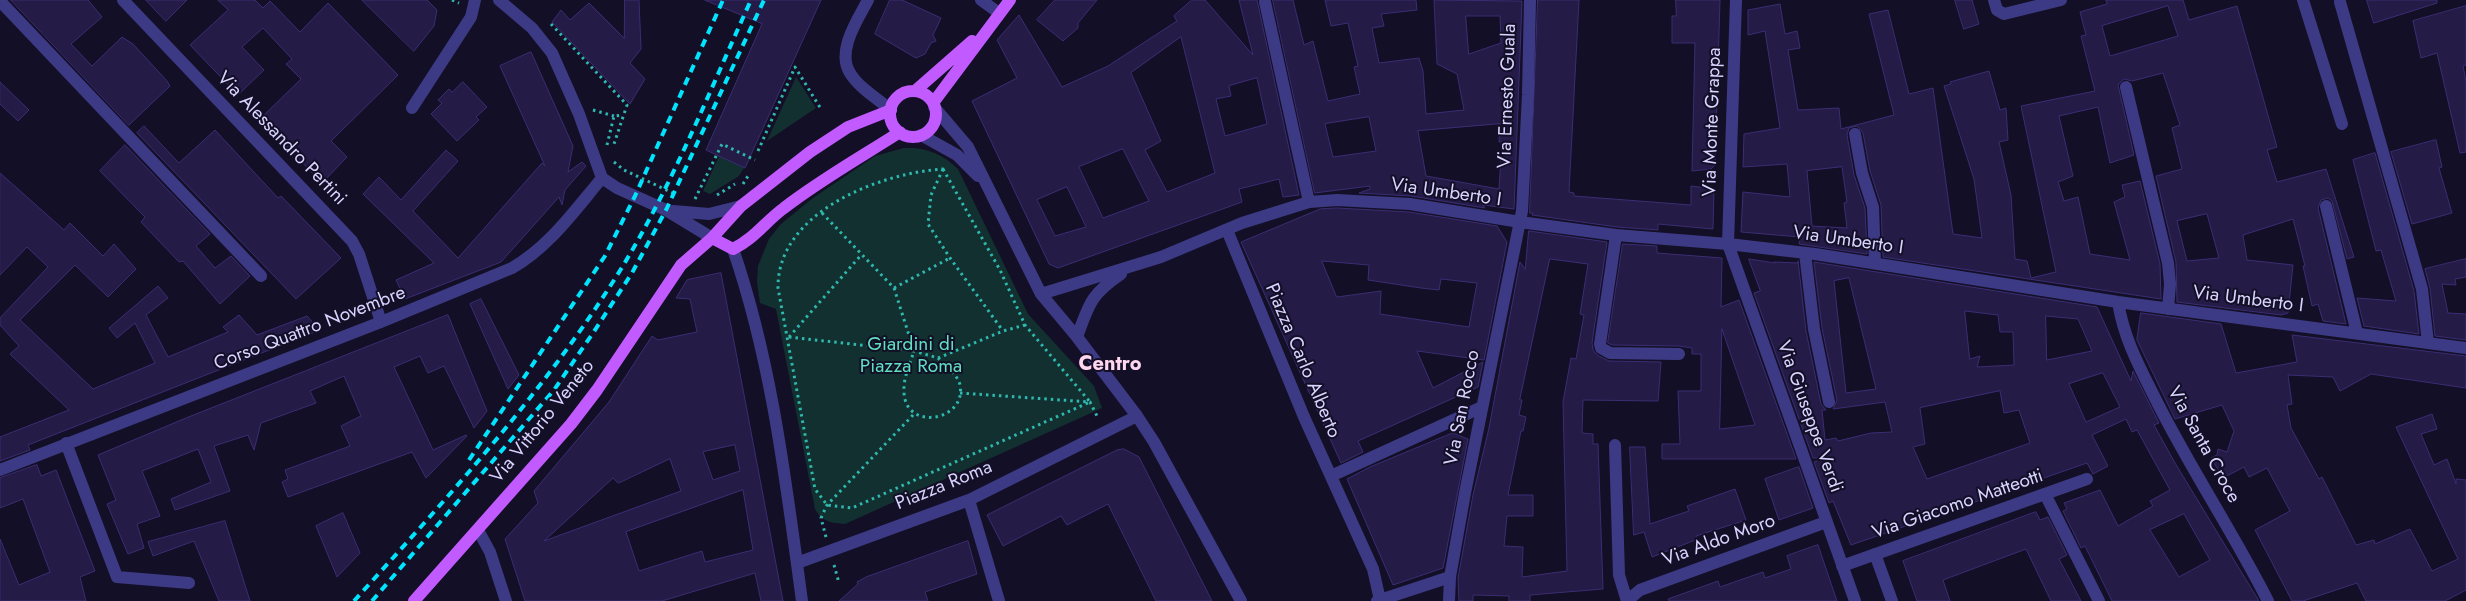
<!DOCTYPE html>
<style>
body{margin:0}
canvas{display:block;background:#130f26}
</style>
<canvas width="2466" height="601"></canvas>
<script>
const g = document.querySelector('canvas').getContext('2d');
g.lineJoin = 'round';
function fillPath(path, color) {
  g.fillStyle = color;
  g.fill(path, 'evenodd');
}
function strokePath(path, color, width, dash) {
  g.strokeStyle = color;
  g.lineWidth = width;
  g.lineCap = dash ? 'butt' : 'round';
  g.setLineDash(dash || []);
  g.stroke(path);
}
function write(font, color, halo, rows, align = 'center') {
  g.font = font + ' Jost,sans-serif';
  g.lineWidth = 4;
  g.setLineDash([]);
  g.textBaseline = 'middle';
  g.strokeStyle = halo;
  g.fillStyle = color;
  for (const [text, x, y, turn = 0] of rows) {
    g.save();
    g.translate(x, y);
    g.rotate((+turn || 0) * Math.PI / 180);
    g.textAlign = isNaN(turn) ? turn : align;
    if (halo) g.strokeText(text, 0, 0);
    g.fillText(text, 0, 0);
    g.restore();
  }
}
fillPath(new Path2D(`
 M796,77l20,31 -49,33z
 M904,148c22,-1 39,6 54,21l70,145 66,72 8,22 -257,116c-13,-1 -23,-2 -30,-15l-39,-200 -16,-6 -3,-21 1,-16 11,-27 12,-15 32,-26 62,-42z
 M719,156l25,12 -5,8 -29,18 -7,-3z`), '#12302f');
const building = new Path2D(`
 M11,0h77l14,17 -31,27 21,22 30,-29 11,7 34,37 3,5 -41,39z
 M146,0h41l-21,21z
 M218,0h37l8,8 7,-7 30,31 28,-29 70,72 -67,66 16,16 -25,26 -62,-64 41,-40 -15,-15 6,-5 -29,-31 -21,19 22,23 -26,25 -48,-50 38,-35z
 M362,0h65l10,10 -3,16 -20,25z
 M625,0h14l2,49 -11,14 15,16 -15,25 -78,-82 9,-12 9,10 19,-17 35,35z
 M705,0h116l-76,168 -39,-18 56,-126z
 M890,0h12l39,18 -8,17 3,6 -5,2 -6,11 -9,4 -41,-24z
 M1055,0h42l-19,23v5l-15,13 -26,-21z
 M1192,0h13l48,55 -14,-55h18l42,195 -16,2 -4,-18 -40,10 3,13 -184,66 -9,-4 -77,-163 45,-23 -20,-38 22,-25 43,72 46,-21 69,-45 -3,-5zM1181,37l34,136 -48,19 -22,-42 16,-9 -30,-68zM1257,78l10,46 -42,12 -9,-37 15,-3 -2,-10zM1123,149l26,52 -46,17 -24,-51zM1067,187l19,40 -31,9 -18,-36z
 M1273,0h20l11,45 9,-4 15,60 32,-7 -6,-27 4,-1 -10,-43 -17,3 -6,-26h91l1,10 -36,4 3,12 -12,2 7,35 40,-5 4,13 3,43 38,-4 -7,-36 -20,-10 -3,-64 88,1 -8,208 -31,-4 2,3 -74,-12 -52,-3 11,-4v-3l-55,7zM1466,16h34l1,27 -32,11zM1369,117l7,34 -43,6 -8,-33zM1500,124l-1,18h3l-3,47 -73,-13 -8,-45z
 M1538,0h41l-10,192 5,1v3l117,9v-19l23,3 -1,40 -55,-5v6l-41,-3 -85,-12 1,-2h-3z
 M1676,0h44l-5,165 -4,4 -19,2 3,-128h-23v-27h4z
 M1955,0h17l7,24 -15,5z
 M2106,0h77l6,20 48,-14 40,141 -10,3 10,32 49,-13 28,88 -7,2 -15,-58 -4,-3 -7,2 -3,8 28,116 -23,-3 -5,-17 -6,2 -9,-40h2l-12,-47 -50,16 4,25 46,5 -5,48 -7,2 -104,-13 -1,-40 -20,-86 26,-7 -10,-41 8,-3 -17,-52 -31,8 -8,-2 -6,6 16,70 -24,8 -12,-56 -39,9 14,60 -15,6 6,19 14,-4 12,57 40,6 -16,-58 11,-5 -3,-12 18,-4 20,83 1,35 -278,-42 -2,-52 -11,-34 -7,-38 -6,-7 -8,2 -2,7 7,40 11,33 2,46 -68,-10 1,-7 -59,-5 2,-40 47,5 -3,-33 -44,3 1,-33 36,-6 -15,-97 -17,4v-25l32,-6 5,30 12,-3 3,17 -12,2 10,60 41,-2 2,21 53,-14 -25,-101 19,-4 21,84 24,-6 20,146 29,4 -8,-59 -30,-93 7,-2 -1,-2 39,-11 11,39 6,-2 2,32 -9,2 12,53 4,64 12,2 4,17 25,-6 -35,-166 74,-15 -14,-55 5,-1 -6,-23 27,-8zM2168,6l10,30 -68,20 -8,-30zM1842,167l5,35 -3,1 3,25 -35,-2 -5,-55zM2207,214l12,44 -32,3 -10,-40z
 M2367,0h70v3l-63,20z
 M2466,6v59l-3,1 3,16v70l-6,1 -23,-100 -16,5 -8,-37z
 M531,52l42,94 -5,26 14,-10 4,4 -21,24 -3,15 -3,-8 -58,65 -96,37 -9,-19 38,-17 -71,-69 16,-17 22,23 45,-50 12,11 -45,50 45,47 84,-95 3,3 -45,-100z
 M0,82l29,28 -11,11 -18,-17z
 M463,82l24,25 -11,10 3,3 -22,21 -26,-27 11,-11 -4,-3 11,-11 3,3z
 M144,126l35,37 36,-33 63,68 3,-2 60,62 -45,41 -159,-166z
 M2436,140l6,27 -3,1 13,45 -40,11 -21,-72z
 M125,145l85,89 -14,12 19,22 16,-12 19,20 -30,28 -37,-43 -4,1 -38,-40 4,-5 -45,-46z
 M2375,153l39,138 5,43 -55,-8 -7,-28 39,3 -15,-51 -5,1 -23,-91z
 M0,173l64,57 6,-7 33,33 11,-12 22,25 -28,28 -33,-32 -55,55 73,69 62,-26 -20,-40 -18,15 -8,-10 49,-42 10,12 -22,17 22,42 60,-25 -5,-5 16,-12 18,20 50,-19 13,14 -292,115 2,5 -30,11v-24l69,-27 -59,-56 9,-8 -19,-21v-7l48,-51 -21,-20 -27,28z
 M1337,208l72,4 88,14 10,16 -23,118 -67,-9 16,37 50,-26 -5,25 -120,54 5,11 -22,11 -100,-221 79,-33zM1322,261l47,4 -1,15 53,8 18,2 2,-11 36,4 -8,44 -89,-13 1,-23 -44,6z
 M1529,231l78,11 -15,101 1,7 4,5 12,6 52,1 -3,39 -75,-1 -1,33 11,1v10h5l5,145 -73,6v6h-21v-5l-36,-1v6h-14l-1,-23 15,-83 16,-67 31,-166 5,7zM1550,259l38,5 -8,50 4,1 -8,44 -5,-1 -8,44 4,169 -45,6 1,-30 -19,-1 3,-30h26v-21h-25l13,-64h2l3,-14 -7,-2 3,-15h-2z
 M1623,244l34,2v7l65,5 -1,49 18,-7 57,159h-134v-15h18l-2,-53h23v-37h-9v-6l-13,-2 -67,-1 -4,-2zM1722,329l33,96 -35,4z
 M1749,259l26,4 -1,-1 24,1v-2l8,70 15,73 5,6h-4l3,30 11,-2 2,3 33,-8 21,-1 -7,-30 -52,7 4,-9 -15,-72 -8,-66 283,45 34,74 2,-10 26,52 -5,2 21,38 84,138h-147l-27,-55 -4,2 -18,-37 4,-2 -3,-6 36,-13 18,36 35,-20 -3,-5 20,-11 -33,-60 -5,2 -6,-13 -34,16 16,31 -15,8 -6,-11 -236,82 -18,-44 -4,2 -15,-41 11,-4h-12l-59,-165 6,-2zM1849,278l27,111 -30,4 -12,-112zM1965,311l33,4 2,17h13l1,33 -37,2 3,-11 -10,3zM2046,316l32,3 14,32 -45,9zM2103,373l17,34 -34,15 -17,-38zM2000,391l4,22 15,-3 11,33 -103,36 -14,-32 12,-3 -5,-36zM2184,514l26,46 -31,17 -29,-47z
 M2466,259v18l-11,2 1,6 -14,-1 6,29 18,1v26l-31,-4 -5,-48 -5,-19z
 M721,273l62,328h-22l-6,-28 -93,28h-137l-20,-62 33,-36 -4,-12 75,-89 43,-66 6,4 39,-8 -7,-33 -14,-1 11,-18zM735,445l5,26 -27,9 -10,-28zM670,459l11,32 -137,50 69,-63 5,5zM743,490l10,60 -48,12 -3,-11 -63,20 -13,-39z
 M481,299l38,76 -11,14 -38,-85z
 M2141,313l80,11 15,49 61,-11 -5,-27 174,21v32l-95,-14 -31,17 -7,-14 -45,-2 4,29 -5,1 4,23 28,51 3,-2 34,68 18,-5 1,4 35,-15 22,42 26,-12 -62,-132 36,-13 5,15 -16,5 13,31 13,-6 9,25v-5l10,1v110l-21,11h-79l-9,-18 -54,18h-11l-37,-71 35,-19 -23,-43 -18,9 -5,-10 -21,11 -12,-20 6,-3 1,-6 9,3 7,-21 -12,-26 -47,14 -38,-79z
 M448,315l39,96 -13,17 -30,-62 -16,7 -8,-17 -26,11 39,83 33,-15 1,1 -41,42 -14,-26 -124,45 -6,-15 6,-3 -3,-9 65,-24 -9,-20 20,-10 -17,-40 -34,15 6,12 -55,20 -7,27 -6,-15 -34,11 16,45 -55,19 -4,-11 40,-17 -13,-33 -56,22 18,45 -23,8 7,24 -16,6 -21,-50 9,-4 -18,-45 88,-37z
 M1453,433l15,6 -25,129 -50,17 -46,-106 23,-12z
 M1630,447h15l5,77 39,-13 -2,-5 48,-17 11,31 -50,16 2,3 -46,18 -8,-25 -10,3z
 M1124,449l15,8 73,144h-56l-48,-97 -41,21 -6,-9 -58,30 -16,-31 130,-65z
 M37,465l4,11 15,-6 39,101 -15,6 6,24h-86v-62l19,46 31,-13 -27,-73 -23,9v-30z
 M1799,467l14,41 -34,12 -14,-41z
 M2036,512l4,8 8,-3 19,38 -8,4 22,42h-30l-25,-52 -83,31 7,21h-33l-14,-40z
 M343,513l17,40 -23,24 -21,-51z
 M225,521l25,80h-31l-25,-60 -41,15 -5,-14z
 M968,541l9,33 -52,18 3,9h-89l19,-17 -1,-2 9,-5z
 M1818,545l19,56h-168l-1,-2 50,-18 2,6 43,-15 2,6 26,-9 -4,-13z`);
fillPath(building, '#241b47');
strokePath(building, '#3b2d73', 1);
strokePath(new Path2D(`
 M452,0l7,3
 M551,24l76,81 -13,39
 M593,110l21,6
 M607,145l7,-29 9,-1
 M758,151l37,-84 26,42
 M614,162l10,8 53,25
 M943,169l57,101 25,55 65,77 -238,106 -25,-3 -12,-16 -37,-201c-1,-76 102,-115 165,-119z
 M943,169l-12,26 -3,29 22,34 53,73
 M743,184l5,-8
 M717,195l18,-11
 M695,199l27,-55 33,16
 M822,213l72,75 20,63 24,7 65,-27 22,-6
 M894,288l56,-30
 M789,337l125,14c-4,13 -11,27 -10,41 1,40 63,29 56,-7 -2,-10 -15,-19 -22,-27
 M789,337l73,-83
 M960,393l130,9 8,16
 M826,537l-5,-19 6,-13 87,-91
 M834,565l5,18`), '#2fb8b0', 3, [2.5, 4]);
strokePath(new Path2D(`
 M123,0l229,241 7,13 22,68
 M499,0l33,28 20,25 27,61 23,64 15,10 49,22 46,28
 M868,0c-10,19 -32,51 -18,73 9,15 28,26 41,37
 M981,0l18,13
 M1736,0l-8,244 127,357
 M1994,0l3,10 7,4 57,-14
 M2303,0l39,124
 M0,1l261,275
 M1265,2l44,200
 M2340,2l82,287 6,54
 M2126,87l42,176 2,21 -2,25
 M934,107l34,40 73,147 36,43 60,79 17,26 87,159
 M412,108l59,-91 4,-17
 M1855,134l7,39 11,34 2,56
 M921,135l36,20 21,21
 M2326,206l31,127
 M673,211l36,3 32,-8
 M1227,230l77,187 69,152 7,31
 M1616,235l-16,109 1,4 9,5 69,1
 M733,249c39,113 53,234 69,352
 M1805,253l9,76 15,73
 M1041,294l120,-37 81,-34 67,-21 28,-2 73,4 110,18 96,13 112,9 87,10 303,48 348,46
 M2118,302c6,38 23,68 40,102 34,67 76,130 110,197
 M1077,337c12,-33 14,-43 44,-63
 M66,443l51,134 72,6
 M1615,445l4,130 8,26
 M0,470l381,-148 131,-54c37,-21 63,-58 90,-90
 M1331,476l151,-69
 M2045,494l54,107
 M969,500l30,101
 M478,530l12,22 16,49
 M1875,554l17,47
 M797,563l172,-63 168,-84
 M1842,566l245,-87
 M1377,601l73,-24
 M1449,601l1,-24 15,-84 57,-282 6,-116 2,-95
 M1627,601l13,-11 186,-68`), '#3d3a85', 12);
strokePath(new Path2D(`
 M915,91l57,-50
 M890 114a23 23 0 1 1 46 0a23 23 0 1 1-46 0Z
 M933,103l77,-103
 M712,238l21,11c21,-10 33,-28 51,-41 36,-28 77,-51 116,-76
 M414,601l157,-177 26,-34 84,-125 31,-27 29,-32 69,-54 38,-25 43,-17`), '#c25bff', 12);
strokePath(new Path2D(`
 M469,460l136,-204 30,-60 88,-196
 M354,601c95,-105 192,-211 267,-332 52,-85 89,-179 130,-269
 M372,601l182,-211 41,-60 37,-57 34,-63 98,-210`), '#00e5ff', 4, [8, 6]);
write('19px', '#d9d4ff', '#130f26', [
 ["Via Ernesto Guala",1508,96,-88],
 ["Via Monte Grappa",1713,122,-88],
 ["Via Alessandro Pertini",281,139,46],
 ["Via Umberto I",1446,193,8],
 ["Via Umberto I",1848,241,8],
 ["Via Umberto I",2248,300,7],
 ["Corso Quattro Novembre",310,329,-21],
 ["Piazza Carlo Alberto",1302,361,67],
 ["Via San Rocco",1463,408,-79],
 ["Via Giuseppe Verdi",1809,417,70],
 ["Via Vittorio Veneto",543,422,-51],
 ["Via Santa Croce",2203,445,61],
 ["Piazza Roma",944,486,-22],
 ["Via Giacomo Matteotti",1958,505,-19],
 ["Via Aldo Moro",1719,541,-20]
]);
write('19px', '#5fe0c0', '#130f26', [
 ["Giardini di",911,345],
 ["Piazza Roma",911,367]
]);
write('bold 20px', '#ffd6f0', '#130f26', [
 ["Centro",1110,365]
]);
</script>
